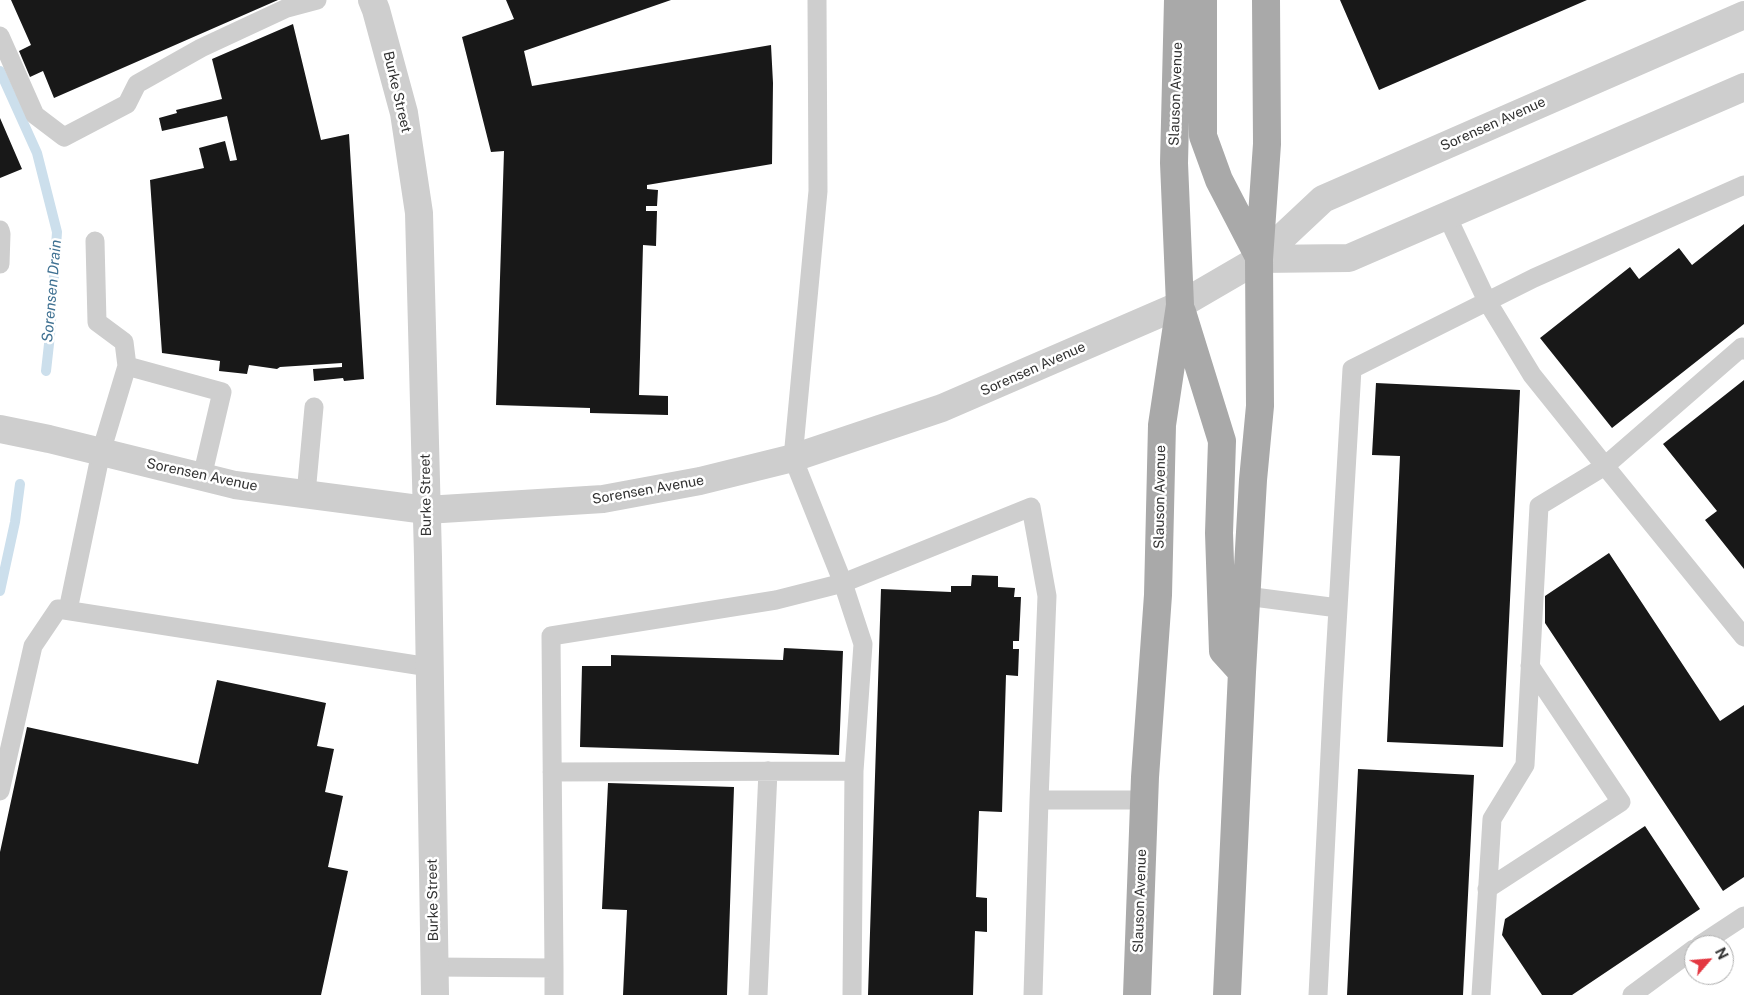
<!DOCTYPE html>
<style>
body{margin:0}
#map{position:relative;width:1744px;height:995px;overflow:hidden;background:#fff;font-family:"Public Sans",sans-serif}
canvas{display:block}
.north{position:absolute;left:1684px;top:935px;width:50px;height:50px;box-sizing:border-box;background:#fff;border:1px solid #adadad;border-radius:50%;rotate:63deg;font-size:14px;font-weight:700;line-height:20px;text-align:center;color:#313131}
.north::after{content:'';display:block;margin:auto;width:18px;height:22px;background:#e33741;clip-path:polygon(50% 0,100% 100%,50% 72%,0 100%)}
</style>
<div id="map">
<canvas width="1744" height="995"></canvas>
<div class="north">N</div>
</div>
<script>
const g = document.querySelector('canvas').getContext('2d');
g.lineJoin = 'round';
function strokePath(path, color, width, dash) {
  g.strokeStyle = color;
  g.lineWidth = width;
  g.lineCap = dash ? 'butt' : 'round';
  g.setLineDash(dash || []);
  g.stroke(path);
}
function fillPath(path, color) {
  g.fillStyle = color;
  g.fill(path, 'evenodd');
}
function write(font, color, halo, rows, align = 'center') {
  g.font = font + ' "Public Sans",sans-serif';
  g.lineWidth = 5;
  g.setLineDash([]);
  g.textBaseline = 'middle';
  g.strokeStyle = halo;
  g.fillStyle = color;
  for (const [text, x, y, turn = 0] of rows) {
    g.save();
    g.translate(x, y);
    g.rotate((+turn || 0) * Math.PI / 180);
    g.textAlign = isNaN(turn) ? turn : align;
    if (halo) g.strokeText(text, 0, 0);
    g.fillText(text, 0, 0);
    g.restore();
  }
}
strokePath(new Path2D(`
 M0,71l37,82 20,79 -7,103 -4,36
 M0,591l15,-69 5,-38`), '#ccdfec', 10);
fillPath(new Path2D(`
 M11,0h267l-224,98 -11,-27 -13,6 -11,-26 12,-6z
 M506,0h165l-147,51 8,35 239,-41 2,38 -1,81 -125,21v4l11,1 -1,16h-11v5h11l-1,35 -13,-1 -4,150 29,1v19l-78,-2v-5l-94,-3 8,-254 -13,1 -29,-115 52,-18z
 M1340,0h247l-208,90z
 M293,24l28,116 28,-6 15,245 -20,2 -1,-3 -29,3 -1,-12 29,-2v-4l-62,4 -3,2 -28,-4 -2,9 -28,-3 1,-10 -58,-8 -12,-173 54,-12 -5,-20 26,-7 5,20 7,-1 -10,-44 -65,15 -3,-13 18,-5 -1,-3 46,-11 -10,-40z
 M0,118l22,51 -22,9z
 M1744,224v100l-132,104 -72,-90 90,-71 9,12 40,-31 13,17z
 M1744,380v189l-39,-49 12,-9 -54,-67z
 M1376,383l144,7 -17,357 -116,-5 13,-286 -28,-1z
 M1609,553l111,168 24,-16v172l-21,14 -178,-268v-27z
 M972,575l26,1v11l17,1 -1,9h7l-2,44h-6v8h6l-1,27 -12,-1 -4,137 -23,-1 -3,86 11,1v34l-12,-1 -2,64h-105l13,-406 70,3v-6h20z
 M784,648l59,3 -4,104 -259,-8 2,-81h29v-11l172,5z
 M217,680l109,23 -9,43 17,3 -9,43 18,4 -15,71 20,4 -27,124h-321v-143l27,-125 171,37z
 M1358,769l116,6 -11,220h-116z
 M608,783l126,4 -7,208h-104l4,-85 -25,-1z
 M1645,826l55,83 -128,86h-30l-40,-60 3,-16z`), '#181818');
strokePath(new Path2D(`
 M0,36l35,79 29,22 63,-33 10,-20 64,-36 86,-40 30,-8
 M1447,216l40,85 45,74 73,91 -66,40 -14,259 -33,54 -11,176
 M0,230l1,4 -1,30
 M1744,350l-2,-3 -137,119 139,171
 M127,366l95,26 -20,85
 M306,494l8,-87
 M1246,596l92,12
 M68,610l33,-158 26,-86 -3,-24 -27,-20 -2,-81
 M854,771l9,-127 -20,-61 188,-76 16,89 -8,204h105
 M552,772l302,-1 -2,224
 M0,791l33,-145 25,-37 371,58
 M1487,889l134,-87 -91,-136
 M1700,945l44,-29
 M434,967l120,1v27
 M554,968l-3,-332 225,-36 67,-17 -50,-125 25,-267 -1,-191
 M758,995l10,-224
 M1033,995l6,-195
 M1318,995l15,-301 19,-325 182,-91 210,-93
 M1632,995l62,-46`), '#cecece', 19);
strokePath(new Path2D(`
 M372,0l4,10 28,103 15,100 9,344 7,438`), '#cecece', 28);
strokePath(new Path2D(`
 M1259,259l90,-1 395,-171
 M0,429l49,10 186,46 191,25 177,-11 97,-18 93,-23 149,-50 238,-103 79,-46 64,-60 421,-184`), '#cecece', 28);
strokePath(new Path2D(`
 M1203,0v136l16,44 40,77
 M1182,312l40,129 -3,92 4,118 19,21
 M1137,995l8,-218 13,-182 4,-170 18,-120 -6,-142 4,-163
 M1227,995l15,-323 11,-192 7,-74 -1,-147 8,-115 -1,-144`), '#a9a9a9', 28);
write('14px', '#313131', '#fff', [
 ["Burke Street",397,92,77],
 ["Slauson Avenue",1176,94,-88],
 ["Sorensen Avenue",1493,124,-24],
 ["Sorensen Avenue",1033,369,-24],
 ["Sorensen Avenue",202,475,12],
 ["Sorensen Avenue",648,490,-10],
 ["Burke Street",426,495,-91],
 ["Slauson Avenue",1160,497,-89],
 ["Burke Street",433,900,-91],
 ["Slauson Avenue",1140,901,-88]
]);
write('italic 15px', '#3f7192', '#fff', [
 ["Sorensen Drain",52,291,-85]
]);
</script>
